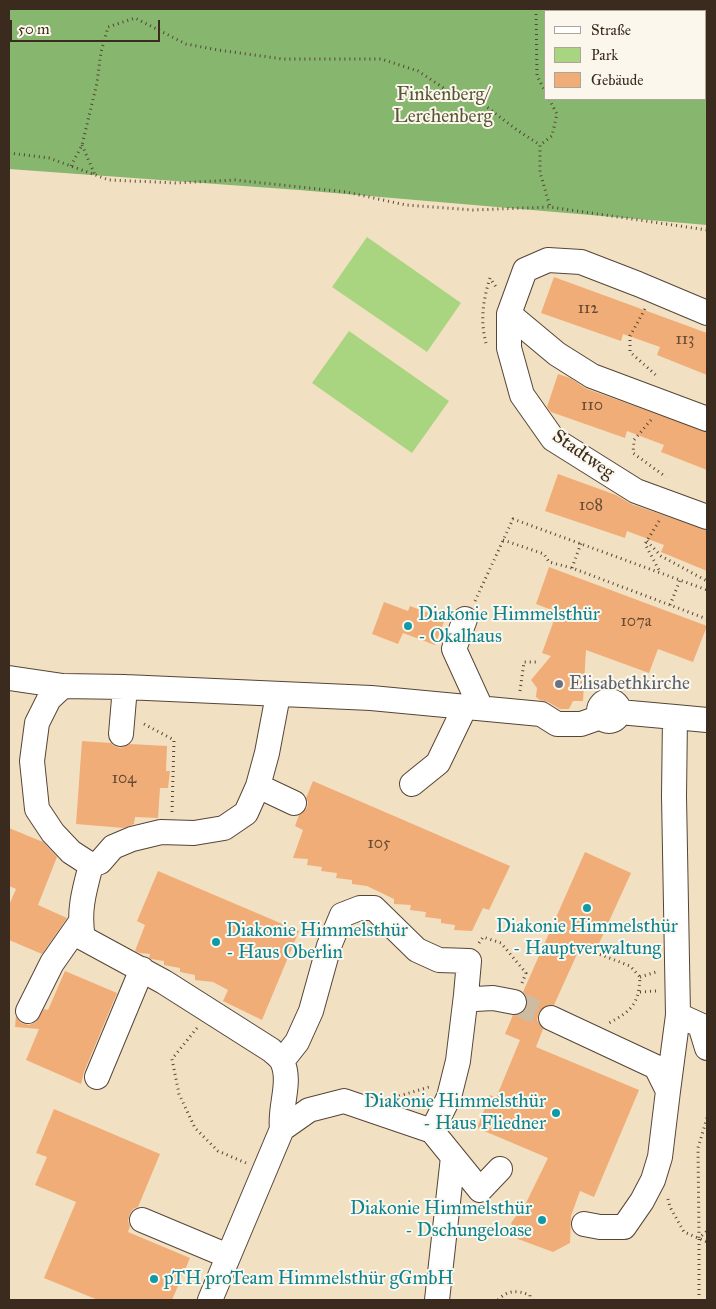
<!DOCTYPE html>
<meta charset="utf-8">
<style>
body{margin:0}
#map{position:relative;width:716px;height:1309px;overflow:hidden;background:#f2e0c2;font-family:"IM FELL Great Primer",serif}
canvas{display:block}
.frame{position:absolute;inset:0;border:10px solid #3b2a1e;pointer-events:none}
.legend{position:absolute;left:544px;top:10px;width:162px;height:90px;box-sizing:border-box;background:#fbf7ec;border:1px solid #aea59a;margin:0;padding:6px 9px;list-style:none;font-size:15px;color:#3b2a1e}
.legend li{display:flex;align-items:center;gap:10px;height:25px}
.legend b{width:25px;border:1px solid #aea59a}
.scale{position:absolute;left:10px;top:20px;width:150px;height:22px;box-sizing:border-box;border:2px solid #3b2a1e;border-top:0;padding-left:6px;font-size:15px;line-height:18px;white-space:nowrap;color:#3b2a1e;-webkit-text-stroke:4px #fbf7ec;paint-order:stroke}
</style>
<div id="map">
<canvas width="716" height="1309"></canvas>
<div class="frame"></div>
<ul class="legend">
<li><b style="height:6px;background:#fff"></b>Straße</li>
<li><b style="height:14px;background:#aad580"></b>Park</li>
<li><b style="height:14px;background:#f0ad78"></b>Gebäude</li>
</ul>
<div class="scale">50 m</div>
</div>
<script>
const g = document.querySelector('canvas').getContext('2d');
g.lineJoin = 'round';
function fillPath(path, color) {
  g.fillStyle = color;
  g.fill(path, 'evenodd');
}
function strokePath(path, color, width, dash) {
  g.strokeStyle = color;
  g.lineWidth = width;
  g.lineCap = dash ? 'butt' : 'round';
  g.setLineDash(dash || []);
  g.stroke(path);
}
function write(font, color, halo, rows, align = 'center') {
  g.font = font + ' "IM FELL Great Primer",serif';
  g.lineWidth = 4;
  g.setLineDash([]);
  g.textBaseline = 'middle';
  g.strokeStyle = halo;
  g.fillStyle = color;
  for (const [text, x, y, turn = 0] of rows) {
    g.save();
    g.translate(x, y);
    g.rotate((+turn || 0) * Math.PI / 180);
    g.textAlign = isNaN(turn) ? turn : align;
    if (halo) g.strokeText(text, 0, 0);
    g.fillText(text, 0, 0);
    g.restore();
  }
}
fillPath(new Path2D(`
 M367,237l94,66 -34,49 -95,-65z
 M349,331l100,70 -37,52 -100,-70z`), '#aad580');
fillPath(new Path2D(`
 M9,9h698v216l-408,-35 -290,-21zM545,11h160v88h-160z`), '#87b66e');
fillPath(new Path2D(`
 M554,277l153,56v42l-50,-20 3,-8 -37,-13 -2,7 -80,-28z
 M558,374l12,4 17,11 120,43v38l-46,-18 3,-7 -37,-14 -2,7 -74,-26 -4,-5z
 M558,474l58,21 15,9 76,26v41l-46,-19 3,-7 -37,-14 -2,7 -80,-27z
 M549,567l158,59 -14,36 -35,-13 -9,24 -63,-23 -3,51h-10l-4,8h-9l-12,-7 -8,-2 -4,-3 1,-9 -6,-8 20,-24 -9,-3 15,-41 -21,-8z
 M384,602l24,9 2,-5 35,13 -10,26 -32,-12 -5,11 -26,-10z
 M82,741l29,2 3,3 6,2 10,-4 37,2 -1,25h4l-2,17h-8l-2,30 -23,-1 -1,7 -10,4 -48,-4z
 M313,781l197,85 -21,44 -6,-2 -11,23 -18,-1 1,-5 -14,-2v-4l-16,-2 1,-5 -16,-2 1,-5 -17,-1v-5l-27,-13 -15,-2v-4l-16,-2 1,-5 -16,-2 1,-4 -15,-2 1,-6 -15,-1 10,-28 -8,-4 4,-11 8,-7 1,-6 -2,-4z
 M9,828l34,14 14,15 -19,48 29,13 -25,36 -33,-14v-35l7,-16 -7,-3z
 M585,852l46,21 -35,77 -14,-7 -28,62 -10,2 -5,5 -2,8 3,5 3,4 -7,18 103,43 -45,107 -14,-6 -9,25 -1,27 -17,9 -35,-13 -7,-16 15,-20 22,-45 -71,-30 13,-33 6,3 24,-58 -15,-6 8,-19h6l5,-4 3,-6v-7l-4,-6z
 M158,871l141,60 -37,89 -39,-19 5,-11 -15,-8 -18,-2v-5l-15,-3v-4l-16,-3v-4l-13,-2 -2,-1 1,-4 -10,-1 -5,-2 10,-26 -8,-4z
 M65,971l52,22 -33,79 -3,12 -55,-24 13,-31 -24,-2 1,-11 5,7 8,2 7,-3 8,-13 4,1z
 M54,1109l106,45 -22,53 -5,2 -3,5 -2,7 2,5 -2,6 62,26 -18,42h-74l-54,-22 32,-76 -41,-17 12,-28 -11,-4z`), '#f0ad78');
strokePath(new Path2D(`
 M514,1002l37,16`), '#cdbca1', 24, [24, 12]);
const minor = new Path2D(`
 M707,313l-69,-29 -57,-22 -33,-2 -23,10 -16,44v34l13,47 31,44 83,52 71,26
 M509,314l48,40 35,22 115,43
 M465,619l-11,30 27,59
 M9,678l54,8
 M278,695l-11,58 -9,33 -12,27 -22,15 -30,5 -33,-1 -29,7 -19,8 -13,15 -9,3 -20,-13 -18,-19 -16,-24 -5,-48 5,-38 12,-24 14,-13 62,1 246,11 170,16 16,10h24l20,-7
 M599 711a10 10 0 1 1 20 0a10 10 0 1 1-20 0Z
 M619,712l56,5
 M121,734l4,-47
 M412,784l26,-21 27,-56
 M258,786l36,17
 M91,865c-7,26 -13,47 -8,73l81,44 107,68c3,3 9,7 11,11 10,21 -3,46 0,68
 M28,1011l24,-48 28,-40
 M678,1015l22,10 7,23
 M551,1018l105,49 12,24 -8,66 -7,23 -11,21 -18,26h-24l-16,-3
 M282,1061l15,-19 14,-31 18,-65 13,-31 18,-7h14l43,42 22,10 30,1 -3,34 9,4 18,-1 21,4
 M97,1077l45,-108
 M668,1091l10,-76 -4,-219 1,-79 32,3
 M432,1131l17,-34 9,-36 8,-66
 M142,1220l86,36
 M210,1300l72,-171 27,-19 35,-9 88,30 48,59 20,-21
 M437,1300l16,-143`);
strokePath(minor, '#564537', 26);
strokePath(new Path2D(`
 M536,9l1,67 8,15
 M549,99l8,15 -5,22 -12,9v27l10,35
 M82,145l13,30
 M9,153l40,5 60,22 68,3 58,-3 111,12 60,13 67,5 77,-3 157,23
 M71,166l11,-21 15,-62 4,-31 7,-25 27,-9 51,26 32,6 65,9h98l37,12 33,22 28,8 38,29 23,15
 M645,309l-15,27v16l28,25
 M486,343c-6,-22 -3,-43 4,-65l6,9
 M651,420l-17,20 -1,13 33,24
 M659,521l-14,23 15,28
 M503,540l41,14 5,8 23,6 135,51
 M647,541l14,15 46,25
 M572,568l9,-25
 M475,601l38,-82 194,71
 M670,605l10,-25
 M520,691l4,-29h14
 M144,724l30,16 -2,72
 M479,943l4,-6 18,6 25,30 -4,10
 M586,949l44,17 10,11c-1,26 -8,34 -31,46
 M640,977l16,-5
 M640,992l16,-1
 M197,1028l-25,31 7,35 16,34 23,23 28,12
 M399,1096l30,-9
 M707,1118l-9,30 1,90 8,-7
 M668,1199l2,8 14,25 23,10
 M498,1300c10,-10 18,-10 32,-5v5
 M699,1300v-62`), '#564537', 3, [1, 4]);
strokePath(minor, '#fff', 24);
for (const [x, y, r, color] of [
 [408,626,5,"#0f9aa8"],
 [559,684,5,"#6b7280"],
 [587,908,5,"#0f9aa8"],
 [216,942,5,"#0f9aa8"],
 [556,1113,5,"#0f9aa8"],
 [542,1220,5,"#0f9aa8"],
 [154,1279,5,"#0f9aa8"]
]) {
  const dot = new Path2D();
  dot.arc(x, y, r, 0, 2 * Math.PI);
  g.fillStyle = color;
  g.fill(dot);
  strokePath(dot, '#fbf7ec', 2);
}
write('16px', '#684b34', null, [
 ["112",588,309],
 ["113",685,340],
 ["110",592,406],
 ["108",591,506],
 ["107a",636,622],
 ["104",124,779],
 ["105",379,844]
]);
write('19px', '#575536', '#fbf7ec', [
 ["Finkenberg/",443,95],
 ["Lerchenberg",443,117]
]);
write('19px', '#3b2a1e', '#fbf7ec', [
 ["Stadtweg",583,455,35]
]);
write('19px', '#0d838f', '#fbf7ec', [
 ["Diakonie Himmelsthür",418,615],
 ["- Okalhaus",418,637],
 ["Diakonie Himmelsthür",587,927,"center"],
 ["- Hauptverwaltung",587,949,"center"],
 ["Diakonie Himmelsthür",226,931],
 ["- Haus Oberlin",226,953],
 ["Diakonie Himmelsthür",546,1102,"right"],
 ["- Haus Fliedner",546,1124,"right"],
 ["Diakonie Himmelsthür",532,1209,"right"],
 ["- Dschungeloase",532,1231,"right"],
 ["pTH proTeam Himmelsthür gGmbH",164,1279]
], 'left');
write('19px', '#5b616d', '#fbf7ec', [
 ["Elisabethkirche",569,684]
], 'left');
</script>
